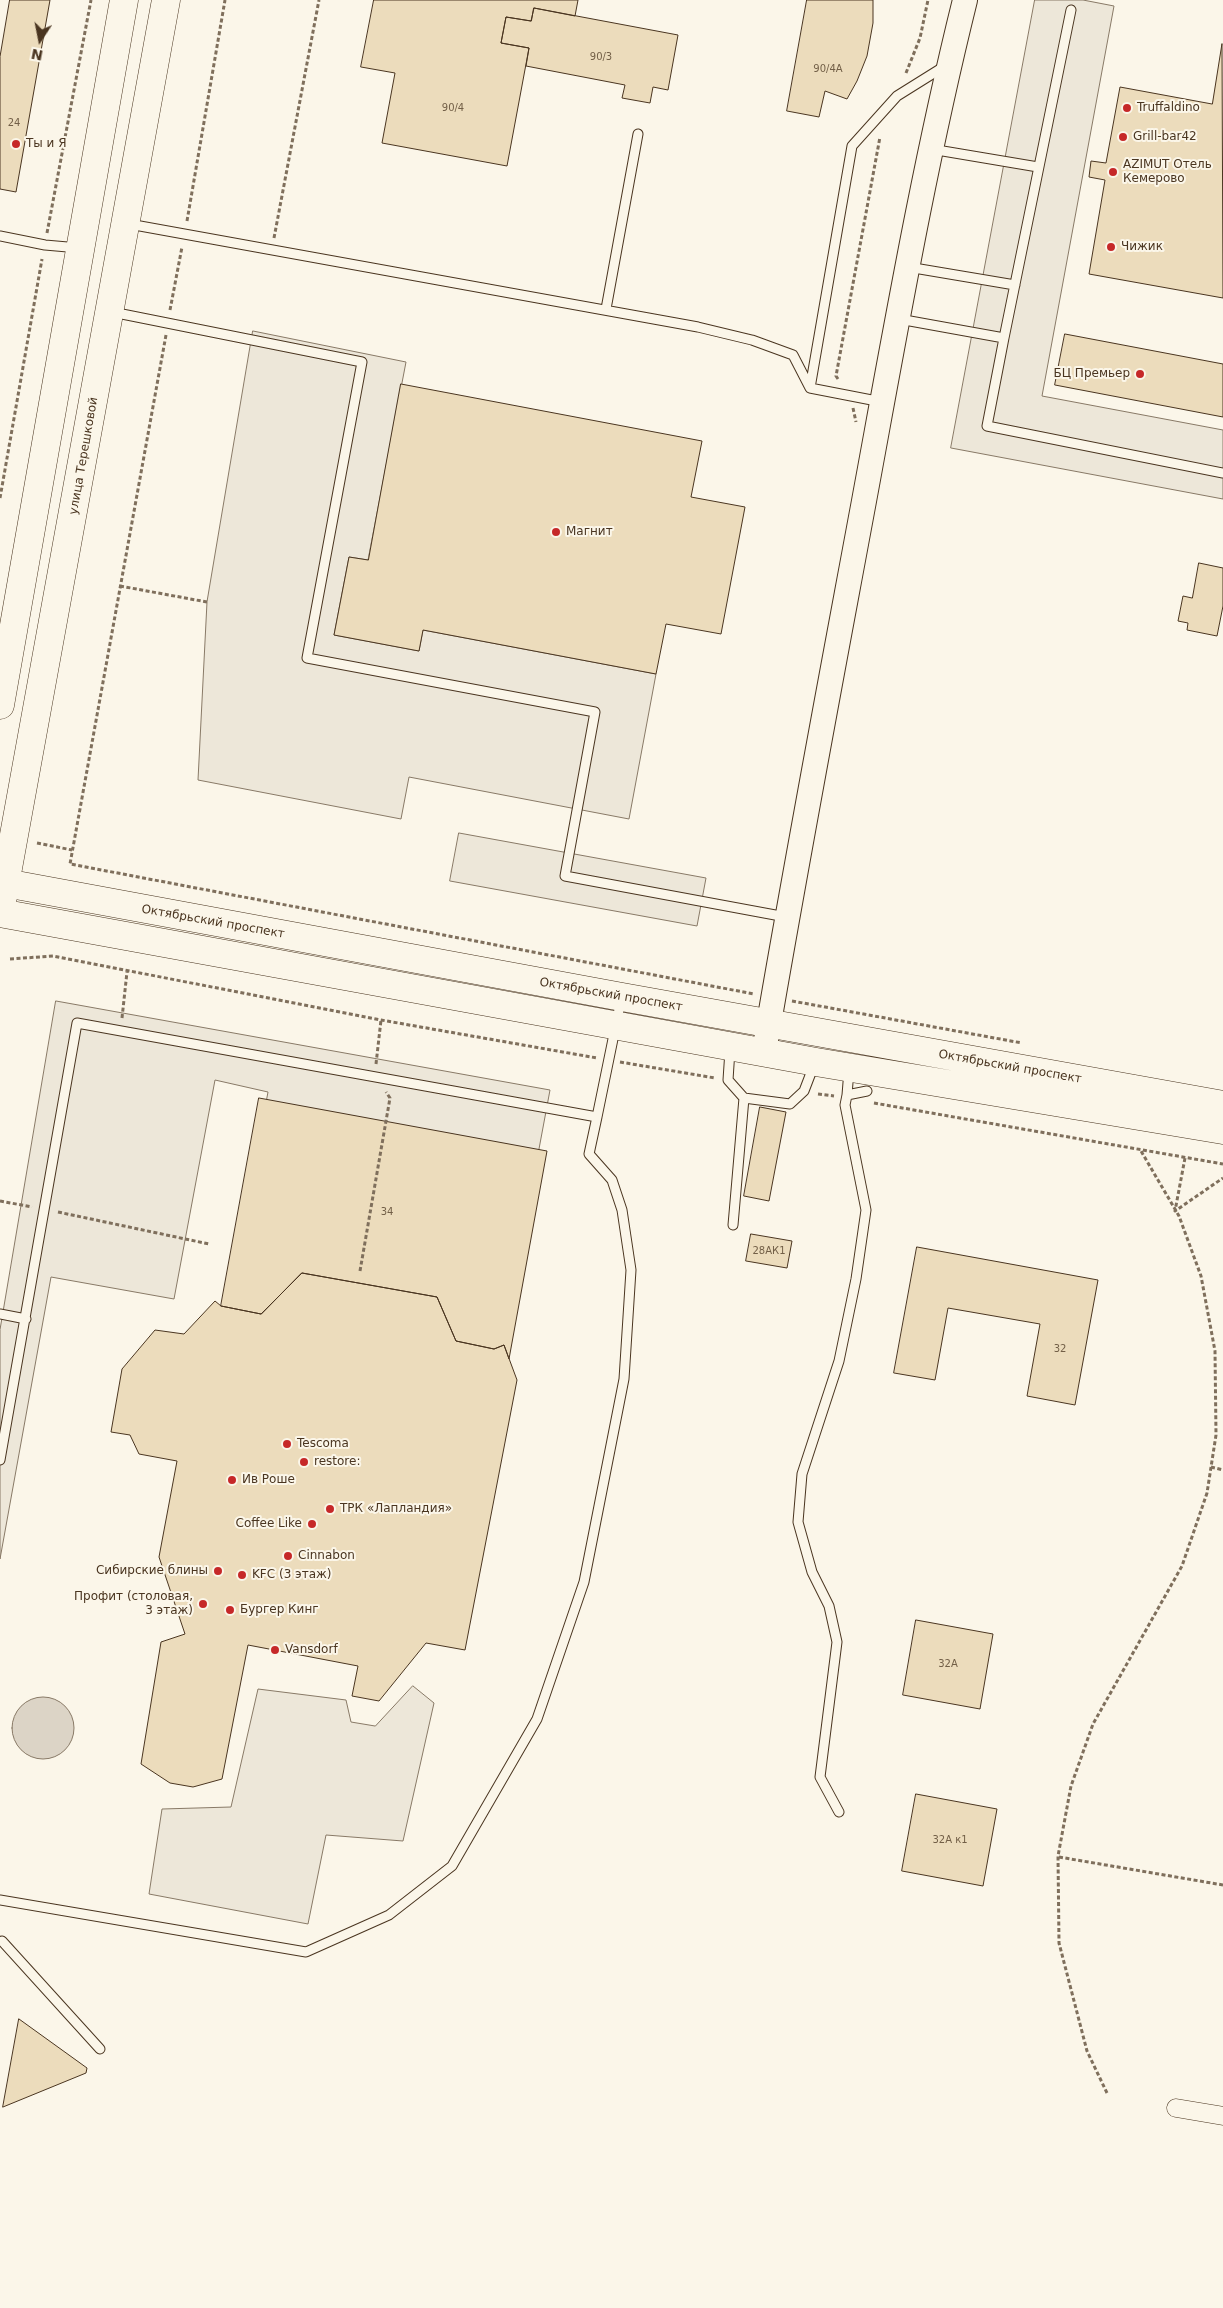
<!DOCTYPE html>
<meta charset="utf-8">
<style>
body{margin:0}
#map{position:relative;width:1223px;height:2308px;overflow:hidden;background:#fbf6e9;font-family:"DejaVu Sans",sans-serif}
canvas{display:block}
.north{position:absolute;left:15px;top:15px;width:50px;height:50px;-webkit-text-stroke:4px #fbf6e9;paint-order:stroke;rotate:191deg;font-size:14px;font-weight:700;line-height:20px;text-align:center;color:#4a3520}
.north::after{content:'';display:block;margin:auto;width:18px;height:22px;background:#4a3520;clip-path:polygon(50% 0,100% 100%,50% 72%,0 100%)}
</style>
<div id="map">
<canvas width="1223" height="2308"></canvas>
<div class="north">N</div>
</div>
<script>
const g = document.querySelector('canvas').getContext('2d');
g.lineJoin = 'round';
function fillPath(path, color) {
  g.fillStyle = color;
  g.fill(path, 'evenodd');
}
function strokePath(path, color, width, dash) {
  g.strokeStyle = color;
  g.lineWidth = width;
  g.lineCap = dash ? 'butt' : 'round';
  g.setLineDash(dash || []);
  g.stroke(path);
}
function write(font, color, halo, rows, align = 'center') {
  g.font = font + ' "DejaVu Sans",sans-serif';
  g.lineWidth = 4;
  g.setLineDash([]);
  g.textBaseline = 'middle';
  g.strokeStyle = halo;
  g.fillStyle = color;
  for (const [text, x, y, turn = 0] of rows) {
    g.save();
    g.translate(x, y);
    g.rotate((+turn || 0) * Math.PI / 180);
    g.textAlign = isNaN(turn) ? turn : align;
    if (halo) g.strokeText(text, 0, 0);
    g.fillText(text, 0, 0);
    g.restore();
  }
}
const parking = new Path2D(`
 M1035,0h48l31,6 -72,390 181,34v69l-272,-51z
 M253,331l153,31 -38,198 -19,-3 -15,78 85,16 4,-21 233,44 -27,145 -220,-42 -8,42 -203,-39 9,-178z
 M459,833l247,45 -9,48 -247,-45z
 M56,1001l494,89 -45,241 -275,-38 38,-201 -53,-12 -41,219 -123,-22 -51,282v-229z
 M413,1686l21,17 -31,138 -77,-6 -18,89 -159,-30 13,-85 69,-2 27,-118 88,11 5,22 24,4z`);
fillPath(parking, '#ede7d9');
strokePath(parking, '#887966', 1);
const water = new Path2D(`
 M12 1728a31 31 0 1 1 62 0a31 31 0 1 1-62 0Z`);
fillPath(water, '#dcd4c6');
strokePath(water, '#887966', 1);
const building = new Path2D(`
 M10,0h40l-34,192 -16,-3v-132z
 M374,0h204l-3,16 -41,-8 -3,13 -25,-4 -5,26 28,5 -22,118 -125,-23 13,-70 -34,-6z
 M807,0h66v23l-6,33 -10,25 -10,18 -22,-8 -6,26 -32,-6z
 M534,8l144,27 -10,55 -15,-3 -3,16 -28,-5 3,-13 -99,-19 3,-18 -28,-5 5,-26 25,4z
 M1222,44l1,254 -134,-24 16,-94 -16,-3 2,-16 15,2 14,-76 92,17z
 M1065,334l158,30v53l-168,-32z
 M401,384l301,57 -11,56 54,10 -24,127 -55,-10 -10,50 -233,-44 -4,21 -85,-16 15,-78 19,3z
 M1199,563l24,5v38l-6,30 -30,-6 1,-7 -10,-2 5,-25 9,2z
 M259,1098l288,53 -38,208 -5,-14 -10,4 -38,-8 -19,-44 -135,-24 -41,41 -40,-8z
 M760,1107l26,5 -17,89 -25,-5z
 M751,1234l41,7 -5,27 -41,-7z
 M917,1247l181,33 -23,125 -48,-9 13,-72 -92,-16 -13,72 -41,-7z
 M302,1273l135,24 19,44 38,8 10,-4 13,35 -52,270 -39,-7 -47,58 -27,-5 6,-30 -110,-21 -26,134 -29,8 -23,-4 -29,-19 20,-122 24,-8 -26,-77 18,-96 -38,-7 -9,-19 -19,-3 11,-63 33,-39 29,4 31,-33 6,5 40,8z
 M916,1620l77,14 -13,75 -77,-14z
 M916,1794l81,15 -14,77 -81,-15z
 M19,2019l68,49 -1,5 -83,34z`);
fillPath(building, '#ecdcbc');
strokePath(building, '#4a3520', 1);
const lane = new Path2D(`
 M931,149l107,18
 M129,224l569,103 54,13 41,15 17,33
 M0,236l45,9 34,3
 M908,267l107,18
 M606,309l32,-175
 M112,312l250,50 -55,296 288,54 -30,164 221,41
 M899,319l105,19 -17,88 236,47
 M1004,338l67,-328
 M882,402l-72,-14 42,-242 45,-50 48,-30
 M730,1050l-2,30 16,18 46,6 14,-13 10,-26
 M847,1095l2,-25
 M597,1117l24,-117
 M733,1225l11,-127
 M0,1314l26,5
 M0,1460l77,-437 520,94 -8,37 23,26 10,30 9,60 -7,109 -40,203 -47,137 -85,147 -63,49 -83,37 -306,-52
 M839,1812l-19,-35 17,-135 -8,-36 -17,-34 -14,-50 4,-48 37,-113 17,-82 10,-69 -21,-105 2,-10 20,-4
 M2,1941l98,108`);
const street = new Path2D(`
 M1176,2108l47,8`);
const secondary = new Path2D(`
 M764,1052c31,-184 66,-368 100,-551 31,-168 60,-336 101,-501`);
const primary = new Path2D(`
 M0,705l124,-705
 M0,882l622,115 601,108
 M2,901l164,-901
 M0,913l816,149 407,68`);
strokePath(lane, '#4a3520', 11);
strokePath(street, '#4a3520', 19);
strokePath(secondary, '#4a3520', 26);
strokePath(primary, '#4a3520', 29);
strokePath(new Path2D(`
 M906,73l14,-35 8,-38
 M187,221l38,-221
 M47,233l44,-233
 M274,238l45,-238
 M170,310l12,-63
 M166,335l-96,529 684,130
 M838,379l-2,-3 44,-239
 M853,408l3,14
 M0,498l42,-239
 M120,586l87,16
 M37,843l35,7
 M10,959l43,-3 328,64 216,38
 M792,1001l230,42
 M122,1018l5,-46
 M620,1062l95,16
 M376,1064l5,-44
 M818,1094l16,2
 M874,1103l349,61
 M1185,1158l-10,53 48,-33
 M0,1201l32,6
 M58,1212l151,32
 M360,1271l30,-173 -4,-6
 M1211,1467l12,3
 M1059,1857l164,28
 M1107,2093l-20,-42 -28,-108 -1,-87 13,-70 22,-62 89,-158 25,-73 9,-58 -1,-84 -14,-75 -22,-60 -38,-65`), '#7f6f5c', 3, [4, 2.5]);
strokePath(lane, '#fbf6e9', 9);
strokePath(street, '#fbf6e9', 18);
strokePath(secondary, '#fbf6e9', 24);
strokePath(primary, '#fbf6e9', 28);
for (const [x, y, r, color] of [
 [1127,108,5,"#c62828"],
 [1123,137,5,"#c62828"],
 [16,144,5,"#c62828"],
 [1113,172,5,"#c62828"],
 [1111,247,5,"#c62828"],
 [1140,374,5,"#c62828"],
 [556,532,5,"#c62828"],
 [287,1444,5,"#c62828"],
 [304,1462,5,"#c62828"],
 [232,1480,5,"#c62828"],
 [330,1509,5,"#c62828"],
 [312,1524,5,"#c62828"],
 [288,1556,5,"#c62828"],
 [218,1571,5,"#c62828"],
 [242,1575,5,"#c62828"],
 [203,1604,5,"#c62828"],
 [230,1610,5,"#c62828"],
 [275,1650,5,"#c62828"]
]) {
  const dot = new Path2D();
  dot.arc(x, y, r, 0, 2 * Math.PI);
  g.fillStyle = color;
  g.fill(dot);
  strokePath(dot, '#fbf6e9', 2);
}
write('10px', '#725f47', null, [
 ["90/3",601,57],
 ["90/4А",828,69],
 ["90/4",453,108],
 ["24",14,123],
 ["34",387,1212],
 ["28АК1",769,1251],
 ["32",1060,1349],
 ["32А",948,1664],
 ["32А к1",950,1840]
]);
write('12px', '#4a3520', '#fbf6e9', [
 ["Truffaldino",1137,108],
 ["Grill-bar42",1133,137],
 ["Ты и Я",26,144],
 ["AZIMUT Отель",1123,165],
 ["Кемерово",1123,179],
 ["Чижик",1121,247],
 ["БЦ Премьер",1130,374,"right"],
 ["Магнит",566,532],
 ["Tescoma",297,1444],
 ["restore:",314,1462],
 ["Ив Роше",242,1480],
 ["ТРК «Лапландия»",340,1509],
 ["Coffee Like",302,1524,"right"],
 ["Cinnabon",298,1556],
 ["Сибирские блины",208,1571,"right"],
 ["KFC (3 этаж)",252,1575],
 ["Профит (столовая,",193,1597,"right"],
 ["3 этаж)",193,1611,"right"],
 ["Бургер Кинг",240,1610],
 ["Vansdorf",285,1650]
], 'left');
write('12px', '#4a3520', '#fbf6e9', [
 ["улица Терешковой",84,456,-80],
 ["Октябрьский проспект",213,922,10],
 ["Октябрьский проспект",611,995,10],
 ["Октябрьский проспект",1010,1067,10]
]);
</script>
